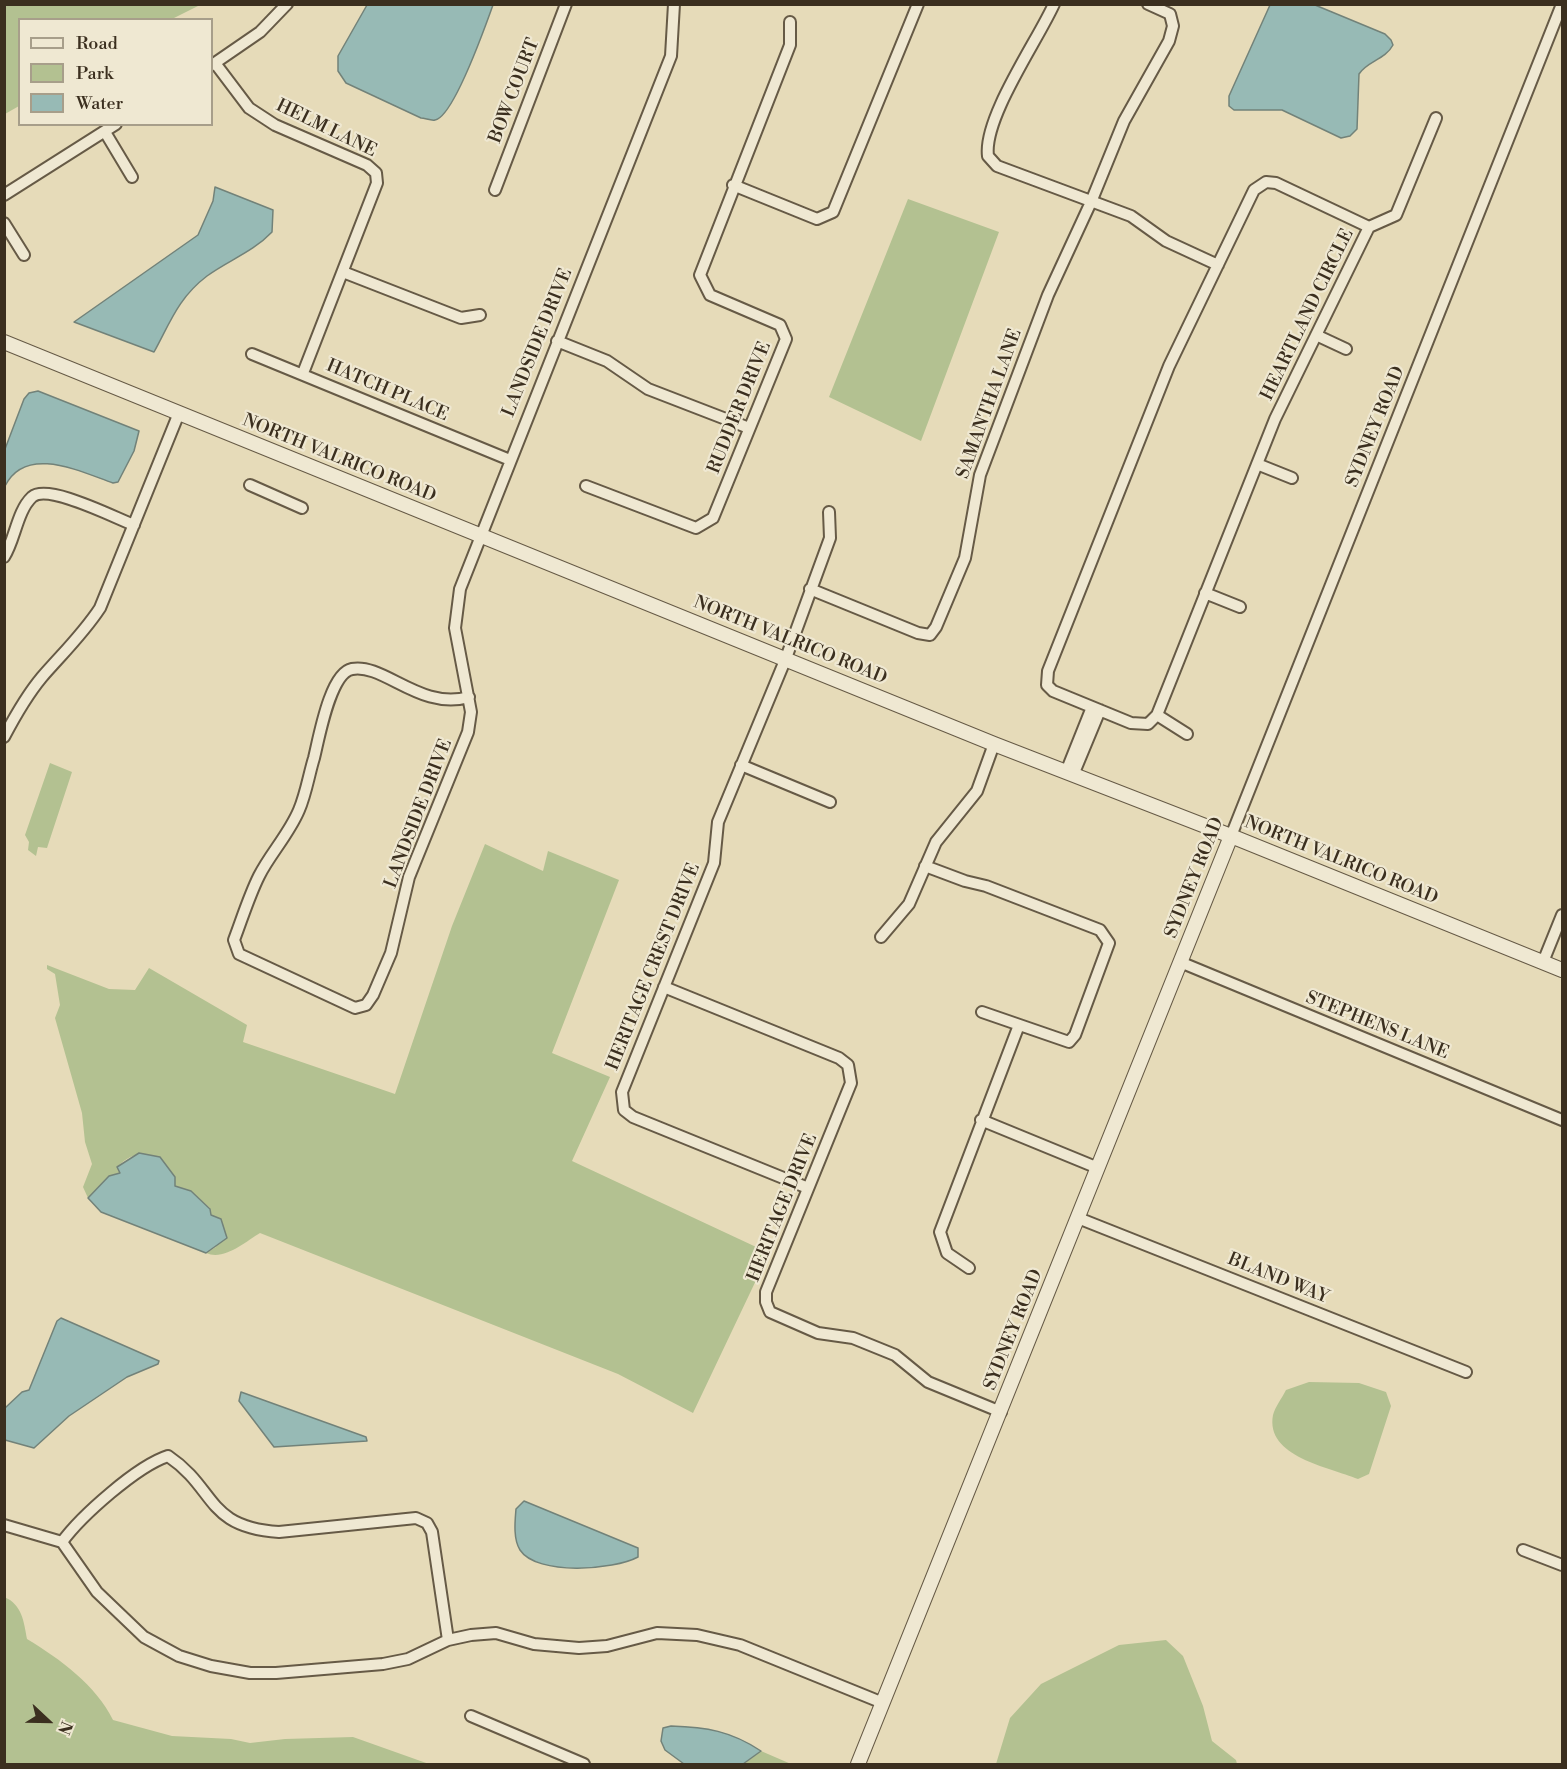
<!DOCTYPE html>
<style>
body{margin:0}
#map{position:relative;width:1567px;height:1769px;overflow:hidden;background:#e6dbb9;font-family:"Libre Bodoni",serif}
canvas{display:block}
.frame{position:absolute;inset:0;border:6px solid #3b2f1f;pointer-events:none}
.legend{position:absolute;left:18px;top:18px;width:195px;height:108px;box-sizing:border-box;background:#efe8d2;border:2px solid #a79e8a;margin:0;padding:8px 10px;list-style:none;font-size:18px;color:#3b2f1f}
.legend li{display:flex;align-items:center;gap:12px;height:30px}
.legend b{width:30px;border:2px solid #a79e8a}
.north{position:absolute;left:18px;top:1691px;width:60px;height:60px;-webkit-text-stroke:4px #efe8d2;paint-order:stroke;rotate:112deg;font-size:16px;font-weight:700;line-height:24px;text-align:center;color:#3b2f1f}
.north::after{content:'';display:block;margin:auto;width:21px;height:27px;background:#3b2f1f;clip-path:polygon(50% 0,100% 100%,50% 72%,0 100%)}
</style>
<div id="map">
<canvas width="1567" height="1769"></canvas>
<div class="frame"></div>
<ul class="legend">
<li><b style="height:8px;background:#efe8d2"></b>Road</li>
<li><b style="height:16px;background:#b3c191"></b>Park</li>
<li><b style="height:16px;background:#97bab5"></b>Water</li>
</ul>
<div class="north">N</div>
</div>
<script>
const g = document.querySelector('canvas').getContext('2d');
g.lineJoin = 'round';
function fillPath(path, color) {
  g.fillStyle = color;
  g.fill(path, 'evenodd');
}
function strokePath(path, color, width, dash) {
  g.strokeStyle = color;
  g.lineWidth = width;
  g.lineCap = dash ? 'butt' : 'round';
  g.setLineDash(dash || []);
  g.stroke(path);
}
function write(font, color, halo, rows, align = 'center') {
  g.font = font + ' "Libre Bodoni",serif';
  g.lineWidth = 4.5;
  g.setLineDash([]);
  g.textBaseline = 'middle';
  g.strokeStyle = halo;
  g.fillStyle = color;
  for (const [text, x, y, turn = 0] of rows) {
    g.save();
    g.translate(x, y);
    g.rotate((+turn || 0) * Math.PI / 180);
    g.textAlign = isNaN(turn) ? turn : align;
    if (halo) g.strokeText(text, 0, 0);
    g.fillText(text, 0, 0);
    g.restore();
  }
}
fillPath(new Path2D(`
 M5,4h195v1l-28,14 -152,1 -1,86 -14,8z
 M908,199l91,33 -78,209 -92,-44z
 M50,763l22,9 -25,76 -9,-1 -2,9 -8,-6 1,-8 -4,-7z
 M485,844l58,27 5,-20 71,29 -67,173 58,24 -38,84 197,92 -76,160 -75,-39 -358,-141c-15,9 -36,28 -54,20l10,-6 -6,-39 -19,-17 -16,-4 -16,-30c-20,-4 -26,-5 -42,10l4,6 -20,12 -13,13 -5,-11 9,-23 -7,-22 -3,-29 -27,-95 5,-13 -5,-31 -8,-5v-4l62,24 26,1 14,-22 98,57 -4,17 152,52 57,-168z
 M1309,1382l50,1 27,9 5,14 -22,68 -11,5c-29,-12 -93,-22 -85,-64 2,-8 9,-17 13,-25z
 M4,1597c18,7 20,25 23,42 33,20 69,46 86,81l59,16 59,3 19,4 35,-4 68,-2 76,27h-424z
 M1166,1640l17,16 20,50 9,35 24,19 1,4h-241l14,-46 31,-34 78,-39z
 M761,1751l30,13h-48z`), '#b3c191');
const water = new Path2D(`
 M367,5h126c-7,19 -39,112 -58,115 -4,1 -10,-2 -14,-2l-75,-35 -8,-12v-15z
 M1270,5h45l70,29 6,6 2,5c-8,15 -26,16 -34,29l-2,55 -7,7 -9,2 -59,-28h-48l-5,-4v-10z
 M215,187l58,23 -1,22c-19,20 -43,28 -65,44 -29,22 -37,47 -53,76l-80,-30 124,-87 15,-34z
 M38,391l101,40 -5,20 -16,31 -5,1c-32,-11 -87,-39 -108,3v-37l19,-50 5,-6z
 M139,1153l21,4 15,20v9l16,5 19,18 1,6 10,4 6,19 -21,15 -105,-41 -13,-14 21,-22 11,-3 -3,-6z
 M61,1318l98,43 -1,3 -31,13 -58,39 -35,32 -29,-8v-32l17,-16 7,-2 28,-69z
 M241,1392l125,45 1,4 -93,6 -35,-46z
 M524,1501l114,47v9c-24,13 -101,19 -118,-7 -7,-11 -5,-29 -4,-41z
 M671,1726c35,1 60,5 90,25l-18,13h-59l-19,-14 -4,-9 2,-13z`);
fillPath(water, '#97bab5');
strokePath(water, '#728279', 1.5);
const minor = new Path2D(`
 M1054,4c-16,36 -71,114 -66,152l9,10 134,50 35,25 52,24
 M215,63l34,45 26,17 92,40 9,8 1,10 -74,190
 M212,65l48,-33 27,-28
 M105,132l27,45
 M1266,182l10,1 93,44 -94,192 -118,296 -9,9 -17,-1 -78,-32 -6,-6 1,-14 121,-305 85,-176z
 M733,185l84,34 16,-7 85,-208
 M495,190l71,-186
 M4,195l112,-71
 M4,223l20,32
 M1369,227l27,-12 40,-97
 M343,272l118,46 19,-3
 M1316,335l30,14
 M557,341l50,20 41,28 101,39
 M252,354l258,106
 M1257,464l35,14
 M250,485l52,23
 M586,486l110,42 17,-10 73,-179 -6,-14 -70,-30 -10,-20 90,-230v-23
 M4,557c11,-17 13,-46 28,-60 16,-14 83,21 102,28
 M810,589l108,44 12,2 6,-8 29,-69 15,-83 68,-180 43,-93 33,-81 45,-80 4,-15 -3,-12 -22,-10
 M1205,593l35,14
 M469,697c-49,14 -85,-34 -117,-28 -22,4 -33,69 -38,89 -5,16 -8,36 -15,52 -10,24 -29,44 -40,66 -10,20 -17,43 -25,64l5,14 116,54 11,-3 7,-10 18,-42 18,-76 59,-145 3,-20 -16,-84 5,-39 211,-533 3,-52
 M1157,715l30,19
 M4,737c11,-21 23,-42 38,-60 20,-23 41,-43 58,-69l79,-195
 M741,765l89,37
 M1066,772l26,-65
 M1073,775l27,-65
 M1231,836l331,-832
 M925,866l40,15 21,5 114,44 9,13 -34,92 -6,7 -87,-30
 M881,937l28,-33 27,-62 41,-51 17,-47
 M1180,962l382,158
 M1543,962l19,-47
 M664,987l175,71 9,7 3,18 -85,209v10l4,10 48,21 35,5 42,17 33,27 73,30
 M981,1120l117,48
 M808,1188l-175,-71 -9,-7 -2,-18 92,-229 4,-41 68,-164 44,-120 -1,-26
 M1078,1218l388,154
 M969,1268l-22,-15 -7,-21 79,-207
 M4,1525l58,17 35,50 47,45 35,19 32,10 39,7h26l107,-9 25,-5 40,-19 23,-5 25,-2 38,11 45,4 28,-2 50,-13 40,2 43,10 143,58
 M62,1542c19,-26 75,-76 106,-86 49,33 37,71 111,76l137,-14 11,5 5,9 16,108
 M1523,1550l39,15
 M471,1716l113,48`);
const tertiary = new Path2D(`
 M4,342l990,402 237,92 331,134
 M858,1764l373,-928`);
strokePath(minor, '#665a46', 14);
strokePath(tertiary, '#665a46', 16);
strokePath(minor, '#efe8d2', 10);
strokePath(tertiary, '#efe8d2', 14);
write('18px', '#3b2f1f', '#efe8d2', [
 ["BOW COURT",515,91,-69],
 ["HELM LANE",326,129,26],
 ["HEARTLAND CIRCLE",1308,315,-64],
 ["LANDSIDE DRIVE",538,343,-68],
 ["HATCH PLACE",387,391,23],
 ["SAMANTHA LANE",990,404,-70],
 ["RUDDER DRIVE",740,408,-68],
 ["SYDNEY ROAD",1376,427,-68],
 ["NORTH VALRICO ROAD",339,459,22],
 ["NORTH VALRICO ROAD",790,641,22],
 ["LANDSIDE DRIVE",419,814,-69],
 ["NORTH VALRICO ROAD",1341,861,22],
 ["SYDNEY ROAD",1195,878,-68],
 ["HERITAGE CREST DRIVE",654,967,-68],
 ["STEPHENS LANE",1377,1026,22],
 ["HERITAGE DRIVE",783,1208,-68],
 ["BLAND WAY",1278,1279,22],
 ["SYDNEY ROAD",1014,1330,-68]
]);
</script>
